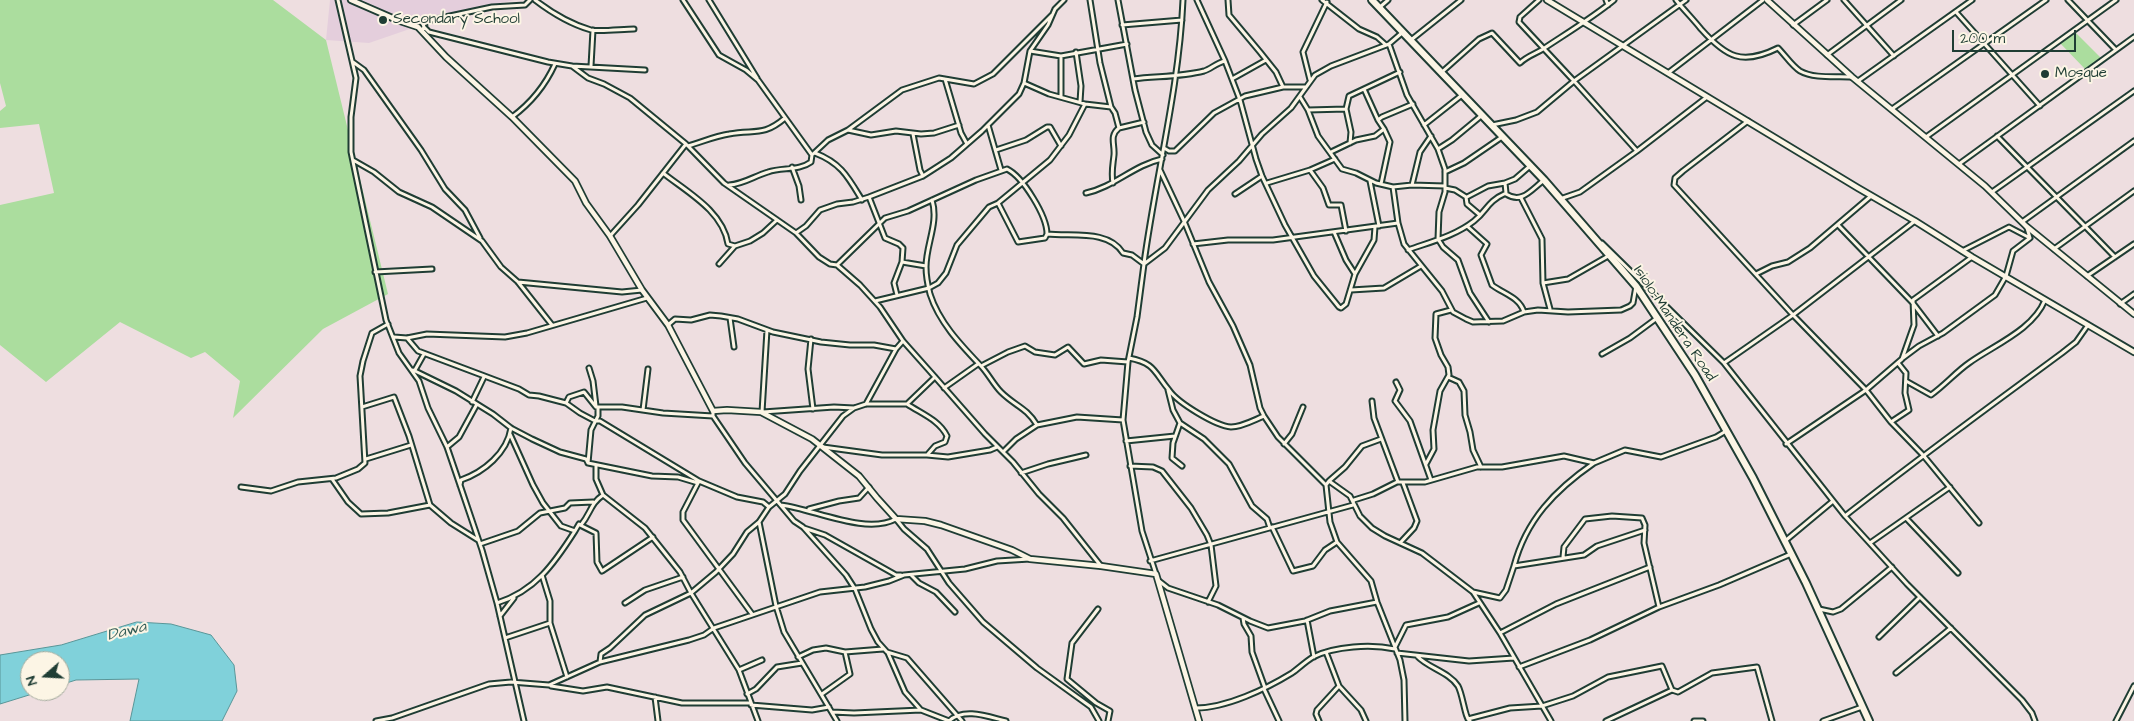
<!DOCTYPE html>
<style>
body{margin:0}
#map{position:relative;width:2134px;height:721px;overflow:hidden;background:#eedee0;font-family:"Architects Daughter",sans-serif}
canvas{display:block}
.north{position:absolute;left:20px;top:651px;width:50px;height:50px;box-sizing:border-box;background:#fcf5e5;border:1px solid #a4ab9e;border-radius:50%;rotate:251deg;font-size:14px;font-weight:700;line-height:20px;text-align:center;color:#1f3d34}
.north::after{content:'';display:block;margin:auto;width:18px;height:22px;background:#1f3d34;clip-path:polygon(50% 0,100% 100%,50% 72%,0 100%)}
.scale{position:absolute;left:1952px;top:30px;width:124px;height:22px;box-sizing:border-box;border:2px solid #1f3d34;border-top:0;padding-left:6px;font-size:15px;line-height:18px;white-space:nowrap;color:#1f3d34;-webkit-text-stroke:4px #fcf5e5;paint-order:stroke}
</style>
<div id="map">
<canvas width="2134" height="721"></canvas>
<div class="north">N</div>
<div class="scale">200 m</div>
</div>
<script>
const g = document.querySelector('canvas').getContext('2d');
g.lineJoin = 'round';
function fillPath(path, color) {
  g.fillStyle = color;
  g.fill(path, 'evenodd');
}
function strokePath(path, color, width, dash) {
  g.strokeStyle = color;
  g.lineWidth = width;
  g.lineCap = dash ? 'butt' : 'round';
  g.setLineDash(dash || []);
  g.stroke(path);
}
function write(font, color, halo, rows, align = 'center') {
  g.font = font + ' "Architects Daughter",sans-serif';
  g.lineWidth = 4;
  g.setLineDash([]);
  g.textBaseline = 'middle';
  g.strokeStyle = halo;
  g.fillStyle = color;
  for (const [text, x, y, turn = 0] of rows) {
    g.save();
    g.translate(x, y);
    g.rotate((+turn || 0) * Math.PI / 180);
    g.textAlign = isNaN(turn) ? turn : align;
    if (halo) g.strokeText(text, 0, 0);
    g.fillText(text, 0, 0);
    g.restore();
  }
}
fillPath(new Path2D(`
 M330,0h185l-50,10 -96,33 -43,-3z`), '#e4cedc');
fillPath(new Path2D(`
 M0,0h273l53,40 62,254 -65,35 -90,89 7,-37 -35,-29 -14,6 -71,-36 -74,60 -46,-37v-140l54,-12 -15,-69 -39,4v-17l6,-5 -6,-23z
 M2074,31l27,27 -16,11 -26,-27z`), '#abdd9e');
const water = new Path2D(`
 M137,622l34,2 40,11 23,30 3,26 -15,30h-92l9,-42 -63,1 -16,5v-24h-30v30h12l-42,13v-49l61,-10z`);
fillPath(water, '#80d1da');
strokePath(water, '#599698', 1);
const street = new Path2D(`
 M338,0l18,78 -5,39v35l35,168 13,33 20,28 9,27 19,39 13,38 22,65 15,53 27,118
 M535,0c17,13 35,24 56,30 9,2 32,-1 43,-1
 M683,0l36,55 27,15 12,10 54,75
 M709,0l48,78
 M1090,0l10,63 11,44
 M1118,0l17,90 11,42 6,13 11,10
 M1197,0l28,61 15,39 16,59 6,17 23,49 29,51 25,31 2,1 5,-4 9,-30 19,-34 1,-13
 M1228,0l1,15 31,37 16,20 7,15
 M1322,0l37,29 18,8 9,8
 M1539,0l-19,17 -1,5 55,59 112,-81
 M1606,0l2,5
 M1676,0c8,10 17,19 25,29 25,28 41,37 77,19 7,7 14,18 22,23 14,8 36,5 51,6
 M1844,0l50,56
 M2068,0l48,50
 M1380,7l8,-7
 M1956,12l84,94
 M1122,25l60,-5
 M1793,25l34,-25
 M424,27l-1,-3 8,-4 61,-13 33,-2 5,-5
 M422,31l2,-4 5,5 119,30 24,4 16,12 16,6 26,14 56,46 38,39 72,50 23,24 11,7 7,1 23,20 20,22 23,34 32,36 50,57 28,28 26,32 24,24 38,48
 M1411,40l50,-40
 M1389,44l18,51 31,54 7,20v23l-6,20 -1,27 5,8 15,13 12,33 19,29
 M1030,51l31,5 66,-12
 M1076,52l5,34 -1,16
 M1827,55l74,-55
 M1061,56v40
 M353,62l11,8 57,80 24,39 20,21 15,28
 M572,66l73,4
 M591,66l2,-36
 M1442,72l37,-33 13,-6 28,30c7,-7 15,-9 23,-14 24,-16 49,-31 71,-49
 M1668,73l95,-73
 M945,79l16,54 6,11
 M1133,79c24,-3 48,-2 71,-8 7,-2 12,-8 21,-10
 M1232,79l34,-19
 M1310,80l-7,-28 24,-50
 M1858,81l114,-81
 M1024,83l25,11 36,10
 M1364,89l14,31
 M1300,97l8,13 10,26 24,33 14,4 20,10 17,4 19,-2 33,1
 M1892,109l154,-109
 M1308,110l38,-1
 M512,117c19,-14 33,-31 43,-53
 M1748,121l-65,50 -8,7 -1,7 119,130 122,-94
 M988,125l13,45
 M1424,125l38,-30
 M1492,125l24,-5 21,-8 37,-31 63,70 70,-54
 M848,130l23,5 25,-4 25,3 13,-1 25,-8
 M913,134l7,36 3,6
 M1997,136l118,121
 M1926,137l190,-137
 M1350,143l1,-11 -5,-23 3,-13 51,-24
 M688,146c14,-4 27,-10 41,-12 25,-5 34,3 56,-16
 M1164,148l5,3h6l39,-38 31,-17 38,-9h22
 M1438,149l14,-9 29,-24
 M996,150l30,-10 21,-13h3l11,19
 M1331,152l25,-12 19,-4 9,-7 -6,-9 4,-3 31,-13
 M815,153c26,10 33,24 47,47
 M353,160l21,12 25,20 33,15 50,34 19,26 17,15 34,43
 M1959,164l175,-127
 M792,167l7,19 2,14
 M1160,170l24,51 25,61 24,44 17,39 10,43 4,8 14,21 48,48 4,37 7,20 34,39 6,21 23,58 4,20 1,41
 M1310,170l13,18 6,17h12l5,26
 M1445,172l19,-9 38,-26
 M663,173c24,19 60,38 65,71l7,2
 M1370,181l9,45
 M1113,183c-2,-11 0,-18 1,-28 1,-11 -5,-19 5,-27
 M1267,183l43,-13 25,-11
 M1381,184l9,-42 -6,-13
 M729,185c15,-1 25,-9 39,-13 14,-5 31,-1 43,-10l1,-7 16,-15 20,-10 54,-40 37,-12 35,6 19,-10 59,-59
 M1412,185l8,-33 11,-16
 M1393,187l5,36 6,21 38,47 11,21 13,7 7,3 30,-1 21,-9 14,-2 30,2 53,-2 9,-4 3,-3 3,-17
 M1445,188l10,2 11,7 1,7 13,11
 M1992,192l142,-101
 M1086,193c28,-6 48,-28 76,-34
 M1235,194l27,-18
 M1506,194c16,10 25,-4 38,-14
 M869,197l16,41 14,6 4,4 -1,14 24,4
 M1467,197l21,-11 17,-3
 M1521,198l21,41 1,44 7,26
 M1560,199l20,-7 57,-41
 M932,200c7,23 -6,44 -6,67 0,9 2,19 4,27 9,28 30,50 50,71 8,8 13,19 21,27 14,14 25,15 36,33
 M998,203l20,39 27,-4 2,-4
 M2022,222l112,-81
 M1838,225l74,77 26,34
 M1467,226l20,18 -6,11 11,30c12,9 27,12 32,27
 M1334,232l12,28 9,14
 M796,233l10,-7 14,-16 17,-6 16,-2 16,-5 54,-21 28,-18 31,-27 37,-37 5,-11 6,-32 18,-26 7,-16 9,-9
 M610,236l28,-31 48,-61
 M1602,243l122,120 121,153 62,68 115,116 10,13 3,8
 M1193,244l35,-4h45l125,-17
 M2054,249l80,-58
 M1408,250c22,-8 47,-14 66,-29 14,-11 12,-19 32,-28l-1,-10 10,-4 15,-13
 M1962,251l47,-24 21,11 -3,-10
 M1144,263c12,-88 35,-174 39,-263
 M719,264l16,-18 15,-5 13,-8 14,-13
 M837,265l48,-47 23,-7 68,-31 31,-11c16,8 40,47 40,65 25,3 61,-5 76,19l9,2 12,9
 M375,272l57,-3
 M1756,274l16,-8 16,-4 22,-14 61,-52
 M2087,276l47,-32
 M518,282l104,10 20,-2
 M1543,283l25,-4 42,-24
 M1351,290l33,-2 37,-22
 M897,295l-3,-12 8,-21
 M875,301l54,-13 9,-5 8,-10 11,-28 32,-38 9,-4 52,-43 19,-25 16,-31 26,3 4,6 4,15 25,-6
 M2120,304l14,-10
 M730,318l4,29
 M668,325l7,-6 16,1 19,-5 11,1 17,3 35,13 48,10 29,3h24l22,4
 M394,337l13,1 20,-4 78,3 22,-4 120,-35
 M407,338l11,13 101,38 10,6 10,1 27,7 14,10 15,8h5l99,60
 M811,339l-3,30 5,40
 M1602,354l28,-16 27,-20
 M1129,358c26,5 25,14 40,32 9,13 47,36 62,37 11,0 23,-7 33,-11
 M1903,358l16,-12 24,-13 52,-38 11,-19 7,-25 17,-13
 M1724,363l69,-48 73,75 36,-31 12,-34 -1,-25 59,-43
 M981,366l27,-14 17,-6 10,6 20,3 13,-8 16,17 17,-4 27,2
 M589,368l4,13 3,25
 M413,370l43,21 37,23 18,14 21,11 28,13 26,7 2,4 64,13 26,1 20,6 1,-2 38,16 26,5 6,5
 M415,370l9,-16
 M1448,377l11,5 5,9 1,24 5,17 3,18 8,17
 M1906,381l25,14c14,-10 25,-23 38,-32 25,-18 64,-33 76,-63
 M1396,382l4,8 -5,11 15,20 21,59
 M944,388l34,-24
 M1168,390l5,20 7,13 24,16 25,25 23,42 15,13 3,9
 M1372,401l2,17 24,64
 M472,402l12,-25
 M566,403l3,-6 15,-5 12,15h26l41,6 50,3
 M866,404l30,-55 7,-8
 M907,404c15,10 32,16 40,32l-2,6 -10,4 -7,8
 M362,407l32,-10 15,39 21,69 21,18 27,17
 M643,410l5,-41
 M713,411v5l32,47 49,58 9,6 43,48 9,14 16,40 7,13 9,10 20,6 55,63
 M762,412l5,-82
 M763,412l71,-5 20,1 12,-4h41l28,-27
 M1891,422l18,-12 -4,-17 1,-20 -8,-10
 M1180,423l-7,20 -1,15 10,8
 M510,434l23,51 10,18 18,23 14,5 4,-7 2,1c10,-12 9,-21 22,-30
 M1126,441l49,-5
 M1284,444l8,-10 11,-27
 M1786,444l80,-54 25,32 32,33 56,68
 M447,447l12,-10 18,-33
 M823,447l59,8h45l21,2 42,-7 7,-3
 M1003,452l13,-13 21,-14 40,-8 46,3
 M366,459l45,-14
 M588,463l3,-33 7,-14v-9
 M1426,464l8,-15 -1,-19 7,-39 9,-16 -1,-8 -7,-12 -6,-17 1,-24 15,-4
 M596,465v14l7,16 42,33 35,44 11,21 48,77 19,51
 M1130,466l23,1 9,4 29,37 16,27 4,10 5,41 -8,16
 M1021,473l27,-9 38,-9
 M332,479l16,23 13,12 27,-1 42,-8
 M1329,481l16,-14 17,-21 19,-7
 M698,483l-15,29v8l69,94
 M460,485l1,-5c23,-8 46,-27 50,-52
 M1326,485l3,-4 21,15 10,20 12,12 13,8 37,17 51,39 27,41 51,88
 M241,487l30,4 27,-9 38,-4 22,-9 7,-6 -5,-87 3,-15 9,-28 16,-9
 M1353,502l1,-2 19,-6 24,-12h28l52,-15h25l62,-11 30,7 31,-13 36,7 55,-20 10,-6
 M781,505c33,4 84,30 115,14l8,10 23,20 22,34 34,39 54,46 54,39 8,14
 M809,509l30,-8 20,-3 10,-11
 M1845,516c71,-56 144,-109 217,-163l14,-11 12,-17
 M1906,518l52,55
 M759,522l17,84 8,26 53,89
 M580,525l16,8 1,29 5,9 51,-34
 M1272,527l21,44 20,-5 12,-16 12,-8
 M804,528l21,7 71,40h5
 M1785,541l48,-40
 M1400,543l14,-15 3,-7 -14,-38
 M1870,543l80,-56
 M480,544l38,-13 22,-18 25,-5 5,-5 23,-1
 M1563,557l1,-10 21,-28 27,-3 30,2 3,7 -1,18 15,64
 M1150,561l203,-56
 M1514,566c12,-46 41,-76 80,-103
 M1156,574l-14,-43 -19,-111 5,-58 9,-45 7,-53 21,-16 43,-58 31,-29 23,-27 29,-26 24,-33 16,-9 58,-22 14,-12
 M542,575l8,26v22l17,54
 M911,575l8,8 17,9 19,20
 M1159,581l9,7 50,17 32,16 18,7 37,-7 25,-10 47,-9
 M1473,592l27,6 6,-8 8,-24 70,-11 13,-9 48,-16
 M497,603c38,-12 57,-39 78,-72
 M625,603l20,-13 38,-13
 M1098,609l-26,34 -5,36 29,24 14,8 -2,10
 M1819,609l14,3 8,-3 51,-42
 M500,616l14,-18
 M1243,618l1,6 7,12 1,16 13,36
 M1307,620l7,37
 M1500,633l56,-29 94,-37
 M1879,637l41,-40
 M505,638l45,-15
 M1395,647l11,-22 42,-8 31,-14
 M1326,652l13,34 22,24 5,11
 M888,653l17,39 15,17
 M1397,653l72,8 45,-3
 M1417,656c11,12 32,16 41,30 5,9 7,33 12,35
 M798,657l15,-7 13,-2 19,4 38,-3
 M600,662l1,-8 9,-6 35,-33 46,-22 25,-21 17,-18 14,-22 12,-10 10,-15 16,-13 15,-23 43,-55 11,-8
 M1519,667l71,-27 69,-33 60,-22 72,-31
 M739,670l23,-10
 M1896,673l55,-45
 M551,686l32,5 24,-4 75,16h68
 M1264,689l15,32
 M747,694l9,-5 21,-22 25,-4
 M822,694l28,-20 -5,-22
 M655,697l3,24
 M751,705l61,5 17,-3
 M1196,708c30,0 70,-19 96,-35 7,-5 13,-11 21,-16 22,-11 58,-13 82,-8
 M832,712l22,1 67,-3 28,11c15,-14 40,-4 57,0
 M1468,719l42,-11 32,-2 31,-10 35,-19 54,-11 10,24 6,2 34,-19 45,-6 15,54
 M376,721l16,-3 97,-34 22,-2 38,3 51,-23 89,-22 15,-5 10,-7 106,-36 45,-5 24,-6 15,-6 61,-6 32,-8 33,-2
 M1319,721l-3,-7 1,-4 22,-24
 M1606,721l66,-31
 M1694,721h9
 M1823,721l39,-14
 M2116,721l18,-35`);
const secondary = new Path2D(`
 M351,0l46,20 21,7 28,30 66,60 63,64 11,22 24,33 32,54 26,35 45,86 14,-1 34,2 51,27 47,37 18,22 19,21 29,2 16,4 71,25 18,9 71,7 55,8 43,147
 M1547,0l311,188 57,33 57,36 162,95
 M1767,0l85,77 133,109 41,40 108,88`);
const highway = new Path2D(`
 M1372,0l172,180 92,106 59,89 58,103 53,105 63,138`);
strokePath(street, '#1f3d34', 7);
strokePath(secondary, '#1f3d34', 8);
strokePath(highway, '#1f3d34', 10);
strokePath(street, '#fcf5e5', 3);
strokePath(secondary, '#fcf5e5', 4.5);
strokePath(highway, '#fcf5e5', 6);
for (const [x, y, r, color] of [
 [383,20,5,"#1f3d34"],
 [2045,74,5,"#1f3d34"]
]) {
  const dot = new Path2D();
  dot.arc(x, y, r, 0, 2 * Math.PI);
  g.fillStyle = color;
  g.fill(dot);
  strokePath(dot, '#fcf5e5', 2);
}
write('15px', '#1f3d34', '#fcf5e5', [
 ["Secondary School",393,20],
 ["Mosque",2055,74]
], 'left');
write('15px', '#1f3d34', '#fcf5e5', [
 ["Isiolo-Mandera Road",1674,324,56]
]);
write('italic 16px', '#325b55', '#fcf5e5', [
 ["Dawa",127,632,-14]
]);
</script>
